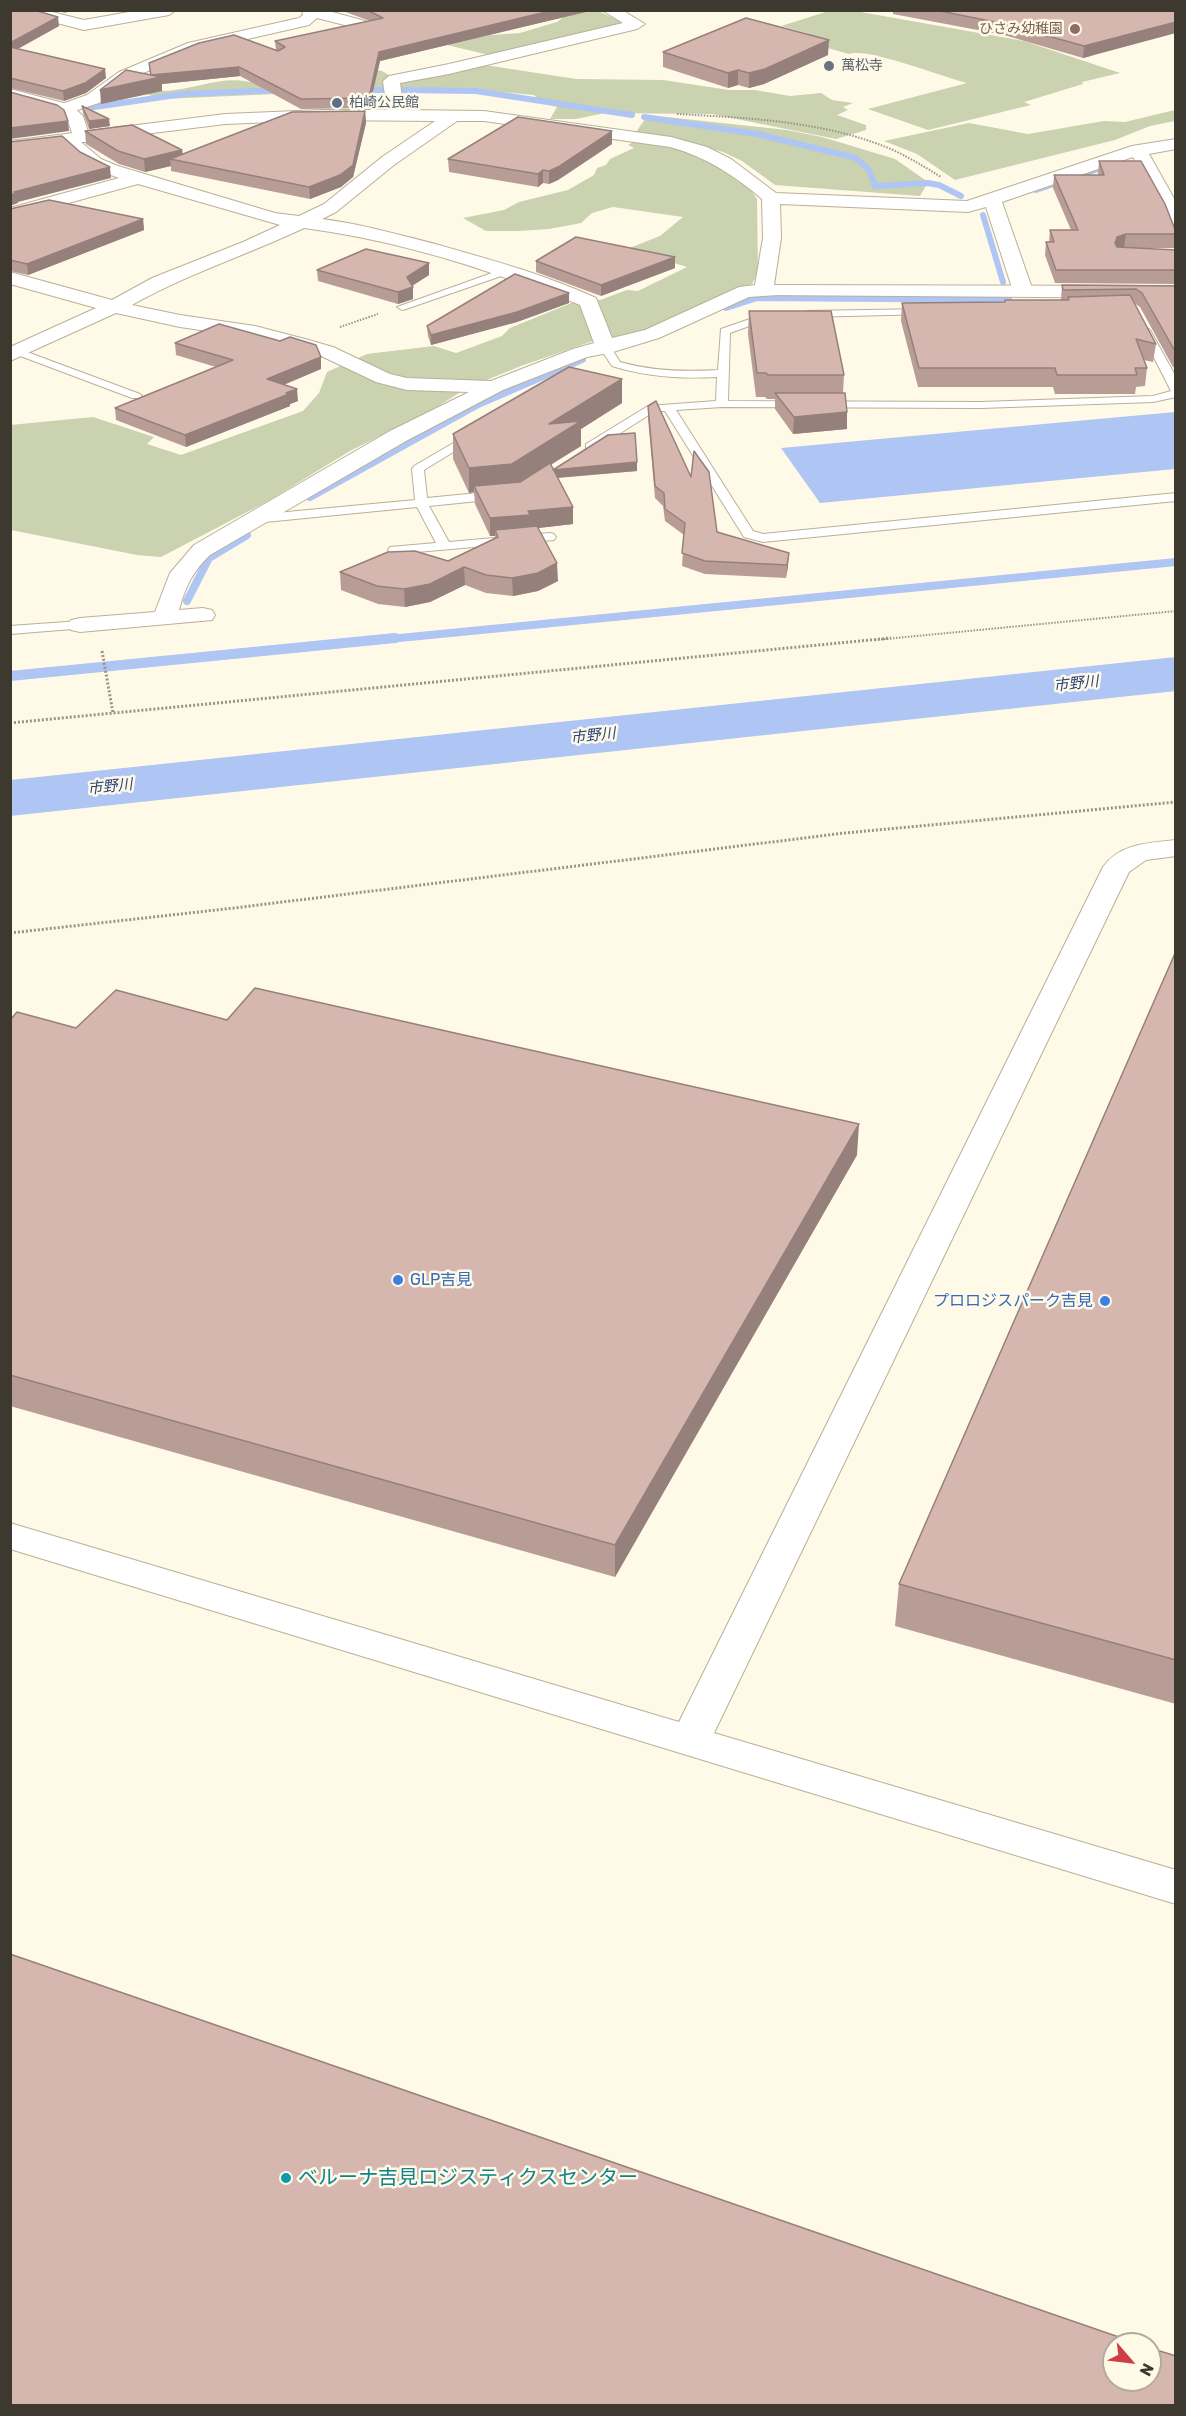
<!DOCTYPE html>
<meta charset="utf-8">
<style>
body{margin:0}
#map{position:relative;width:1186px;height:2416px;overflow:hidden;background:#fff9e8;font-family:Rubik,sans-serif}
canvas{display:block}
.frame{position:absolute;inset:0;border:12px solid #3d392e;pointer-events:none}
.north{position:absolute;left:1102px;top:2332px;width:60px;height:60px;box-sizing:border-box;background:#fff9e8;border:2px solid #b1ac9e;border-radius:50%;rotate:118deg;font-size:16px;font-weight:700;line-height:24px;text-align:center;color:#3d392e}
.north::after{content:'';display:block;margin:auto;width:21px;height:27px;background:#ce3e45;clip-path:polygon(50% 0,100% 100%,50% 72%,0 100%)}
</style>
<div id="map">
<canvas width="1186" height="2416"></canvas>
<div class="frame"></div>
<div class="north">N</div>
</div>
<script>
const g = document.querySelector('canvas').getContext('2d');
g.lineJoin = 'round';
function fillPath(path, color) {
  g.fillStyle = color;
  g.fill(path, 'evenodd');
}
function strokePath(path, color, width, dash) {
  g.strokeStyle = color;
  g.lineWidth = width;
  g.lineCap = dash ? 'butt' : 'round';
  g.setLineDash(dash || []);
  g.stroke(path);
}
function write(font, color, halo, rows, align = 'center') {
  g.font = font + ' Rubik,"Noto Sans JP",sans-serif';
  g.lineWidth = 5;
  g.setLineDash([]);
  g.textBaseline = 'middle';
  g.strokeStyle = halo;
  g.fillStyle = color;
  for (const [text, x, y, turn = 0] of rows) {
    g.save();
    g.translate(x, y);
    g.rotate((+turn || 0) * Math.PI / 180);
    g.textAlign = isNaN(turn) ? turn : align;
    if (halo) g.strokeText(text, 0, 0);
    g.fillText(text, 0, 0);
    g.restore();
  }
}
fillPath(new Path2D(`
 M591,11h7l29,13 -134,32 -46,-11 30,-9 43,-3 37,-11 9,-7z
 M829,11h26l169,30 96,32 -38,9 1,2 -59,18 7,3 -103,25 -60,-21 99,-26c-24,-6 -100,-36 -118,-29l-53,-15 14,-5 -29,-8z
 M485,65l91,14 87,1 66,10h26l35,6 31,-3 11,7 21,3 -10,4 5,3 -11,5 29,10v5l-30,9 -124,-25 -107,-1 -29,6h-26l7,-12 -16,-5 -7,-7 -57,-5 -78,-2 -1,-7z
 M363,67l19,4 10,6 -4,12 -225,10 -17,-5c9,-5 19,-2 28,-4 27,-3 49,-14 76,-8z
 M1175,110v11l-25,5 -35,14 -160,40 -38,-26 -33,-13 85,-18 59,11 76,-13 21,1z
 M648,115l139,15 35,7 73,22 33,23 -8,14 -145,-11 -33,-24 -19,-9 -47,-13 -40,-7z
 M633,142l59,8 8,9 28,9 20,18 9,13 1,73 -6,12 -61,25 -48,23 -50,9 -72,25 -54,22 -35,22 -82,41 -82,50 -107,56 -24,-2 -126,-25 -1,-105 83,-8 61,20 -7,7 34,11 122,-44 16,-18 8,-21 40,-18 67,-8 22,7 46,-17 8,-8 76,-31 14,3 27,-10 11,1 49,-24 -60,-18 33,-13 23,-19 -70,-10 -21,6 -11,10 -32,6 -31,2h-32l-23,-13 41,-8 15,-8 49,-12 26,-15 3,-7 9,-3 4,-6 24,-11 -6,-3z`), '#cad2b0');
fillPath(new Path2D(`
 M1175,412v57l-355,34 -39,-55z`), '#afc5f4');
strokePath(new Path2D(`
 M358,90h25
 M402,90l74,1 156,24
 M88,108l95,-14 97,-4
 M644,117l113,17 99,24 13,12 6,16 53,-3 11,2 22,11
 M1036,190l77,-26
 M983,215l20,67`), '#afc5f4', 6);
strokePath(new Path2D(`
 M726,307l31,-10 251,2
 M310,497l168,-93 104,-45
 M187,601l22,-43 38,-23
 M379,640l797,-78`), '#afc5f4', 8);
strokePath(new Path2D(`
 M10,676l385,-38`), '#afc5f4', 10);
fillPath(new Path2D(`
 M1176,657v34l-1166,125v-36z`), '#afc5f4');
const lane = new Path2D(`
 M503,269l4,1v4l-101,35 -4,1 -5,-3z
 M926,309l5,3 -1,2 -123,3 -5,-3 5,-3z
 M770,312l4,1v4l-44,16 -2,68 253,1 172,-6 18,-5 -31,-61 5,-3 5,3 26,47v20l-23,5 -172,6 -259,-1 -46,3 77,121 10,3 413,-41v8l-413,41 -19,-5 -79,-126h-10l-61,39h-8v-6l62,-38 68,-5 1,-24c-36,2 -70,0 -105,-11l-12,-18 2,-2h8l10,16c32,9 64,10 98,8l3,-41z
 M19,349l121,45 2,2 -2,2h-8l-117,-44v-4z
 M474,431l6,4 -2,2 -54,33 3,28 71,-7 6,4 -6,4 -69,7 20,36 101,-9 4,1 2,3 -2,3 -160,14 -4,-1 -2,-3 2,-3 46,-4 -19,-36 -162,16 -6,-4 6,-4 160,-15 -3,-31 2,-3z
 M80,621l7,4 -2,3 -75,6v-8z`);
const street = new Path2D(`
 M16,10h28l40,10 56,-10h36l-7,5 -85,15 -66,-17z
 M302,10h23l40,11 3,3 -8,5 -43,-11 -8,7 -110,25 -68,28 -32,25 -34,11 -8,-5 2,-4 28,-10 32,-23 69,-29 111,-25 4,-3z
 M602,10h20l23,14 -8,5 -188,45 -49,9 4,27 80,1 187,26 36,10 24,12 45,34 191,8 165,-55 44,-7v10l-27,5 27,48v22l-7,-1 -2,-4 -34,-62 -131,45 31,89 -3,4h-14l-3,-4 -27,-84 -18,5 -188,-8 1,34 -7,47 6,6 -3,4 -28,2 -90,41 -46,14 -26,5 -84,33 -97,51 -196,114c-17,16 -25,32 -31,55l24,-2 9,2 3,5 -3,5 -132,12 -9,-2 -3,-5 3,-5 9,-2 75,-6 15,-39 24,-28 196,-114 79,-39 -62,-2 -31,-8 -57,-27 -28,-8 -37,-9 -74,-11 -64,-14 -106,48v-14l86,-39 -86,-24v-12l102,28 40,-22 91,-36 37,-17 -142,-41 -128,35v-11l109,-30 -30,-11 -24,-23 -55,7v-10l215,-27 96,-4h66l-4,-29 6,-5 60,-12 174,-41zM321,120l114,1 -53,36 -58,47 -25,12 -24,-3 -157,-47 -17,-7 -20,-17 144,-18zM457,121h27l186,26c36,10 64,28 92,52l1,39 -8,47 -16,2 -94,43 -33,8 -16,-40c-50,-23 -104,-38 -157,-53 -39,-10 -77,-21 -117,-26l14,-7 58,-47zM304,228c75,10 149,30 221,57 18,7 37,12 55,20l14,38 -21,6 -82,32 -84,-3 -17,-4 -57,-27 -28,-8 -50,-13 -75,-11 -48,-10c55,-31 115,-50 172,-77z`);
const secondary = new Path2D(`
 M10,89l61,16 12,11 7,22 -3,4h-12l-8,-24 -8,-5 -49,-14z
 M770,285l406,1v12l-413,-3 -3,-4 3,-4z
 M1176,840v16l-30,4 -17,12 -415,861 462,137v34l-1166,-355v-26l669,199 424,-855c17,-24 46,-24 73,-27z`);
strokePath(lane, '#bab096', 2);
strokePath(street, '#bab096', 2);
strokePath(secondary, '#bab096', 2);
strokePath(new Path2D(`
 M677,114c72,4 149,7 216,36 17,8 32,17 48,27
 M340,327l38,-13
 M875,640l301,-29`), '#999486', 2, [1.5, 1.5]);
strokePath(new Path2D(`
 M102,651l11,62
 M10,723l881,-85
 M10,933l224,-25 611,-75 331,-31`), '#999486', 3, [2, 2]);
fillPath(lane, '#fff');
fillPath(street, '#fff');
fillPath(secondary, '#fff');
fillPath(new Path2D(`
 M10,10l49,16 -41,23 88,29 -20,15 -22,8 -54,-13z
 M55,10h17l-7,3z
 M340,10h254l-214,51 -11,47 -68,1 -61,-33 -78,8v7l-61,13 49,-29 -1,-12 127,-13 -1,-9 95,-20z
 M893,10h278l-80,46 -8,2 -79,-23 -111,-21z
 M663,52l165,3 -64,29 -15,4 -11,-3 -10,3 -65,-21z
 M82,106l28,20 -21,3 -6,-16z
 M365,111l1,12 -13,54 -12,10 -31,12 -139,-28v-5l-26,6 -26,-8 -33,-20 -1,-13 97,19 1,5z
 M612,131v13l-54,36 -9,4 -6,-1 -5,4 -89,-15 -1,-13z
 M1099,161l77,71 -1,16h-48l49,2v34l-121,-1 -10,-28 1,-13h3l1,-12h21l-18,-42 1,-13h44z
 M10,209l133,10 1,11 -116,45 -18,-4z
 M675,257v11l-74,28 -65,-24v-11z
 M317,270l112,5 -17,11 1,13 -15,5 -80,-23z
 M1062,285l114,1v82l-3,-1 -33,-60 -6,-4 22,41 -3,18 -9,-2 3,8 -2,18 -9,1 -1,7h-80l-2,-7h-135l-17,-66 1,-18 102,-1 1,-2h56z
 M569,293v10l-52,19 -86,23 -3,-9 -1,-10z
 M749,311l95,64 -1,18 4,36 -54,5 -18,-25v-10h-8l-2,-2h-9l-8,-63z
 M175,343l146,26 -37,16 14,16 -8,3v2l-104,41 -70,-27 -1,-12 101,-41 -40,-12z
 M622,379v24l-41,26v17l-30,18 3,5 83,-7v9l-79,7 15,29v17l-35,4 20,53 -20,10 -25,5 -27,-3 -21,-8 -35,17 -25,5 -27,-3 -37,-14 -1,-18 108,-11 47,-23v-2h-5l-15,-32 -1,-12 -5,1 -16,-34v-25z
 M648,406l69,126 71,34 -2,12 -81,-4 -23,-8 2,-31 -19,-14 -2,-15 -8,-8 -7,-80z
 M1176,951v753l-281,-78 4,-42z
 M10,1020l66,8 151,-8 630,135 -242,422 -605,-171z`), '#b89d97');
fillPath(new Path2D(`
 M554,10h40l-214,51 -11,47v-10l10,-46z
 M58,17l1,9 -49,27v-10z
 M1176,22v11l-93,25 1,-12z
 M829,40l-1,15 -64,29 -15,4v-15z
 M239,67l1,9 -78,8v7l-61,13 -1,-14 51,-15z
 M105,69l1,9 -20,15 -22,8 -1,-10z
 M738,70v15l-10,3v-15z
 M365,111l1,12 -13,54 -12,10 -31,12 -1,-12z
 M109,119l1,7 -21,3v-8z
 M68,121l1,10 -59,8v-11z
 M612,131v13l-54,36 -9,4v-13z
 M182,150l1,12 -13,-3 1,7 -26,6 -1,-13z
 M110,167l1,11 -93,24v1l-8,3v-11l4,-3z
 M543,170v13l-5,4v-13z
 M143,219l1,11 -116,45 -1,-11z
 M1126,234l-2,14 -8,3 -1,-8 2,-6z
 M675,257v11l-74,28v-11z
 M429,263v12l-22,14v-12z
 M413,287v12l-15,5v-12z
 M569,293v10l-52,19 -86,23v-10z
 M321,357v12l-53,22 -1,-12z
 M622,379v24l-41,26v17l-69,43 -38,-3v6l-5,1v-25l80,-44z
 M297,389l1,12 -8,3v2l-104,41 -1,-12z
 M847,412v17l-54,5 1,-17z
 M637,462v9l-84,7v-8z
 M573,507v17l-43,5 -35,1v6h-5v-18l38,-7z
 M789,553l-1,13 -2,12 1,-13z
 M557,563l1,18 -20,10 -25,5 -1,-18z
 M464,567l1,18 -35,17 -25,5 -1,-18z
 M859,1124l-2,31 -242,422v-32z`), '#96807b');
const building = new Path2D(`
 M10,10h24l24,7 -48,26z
 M367,10h187l-175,42 -10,46 -68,1 -62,-32 -88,8 -2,-12 50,-20 35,-8 44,16 7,-4 -10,-6 108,-23z
 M935,10h236l5,2v10l-92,24 -79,-22z
 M746,18l83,22 -64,29 -16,4 -11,-3 -10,3 -65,-21z
 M10,47l95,22 -20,14 -22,8 -53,-13z
 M126,70l35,7 -61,13z
 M10,92l47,13 7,5 4,11 -58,7z
 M82,106l27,13 -20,2z
 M365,111l-12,54 -13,10 -31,12 -139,-28 122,-47z
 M518,117l94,14 -54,36 -9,4 -6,-1 -5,4 -90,-15z
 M132,125l50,25 -38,9 -26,-8 -33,-20z
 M62,136l18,16 30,15 -96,25 3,1 -7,2v-53z
 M1099,161h42l24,43 11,28v2h-50l-9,3 -2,6 2,4 59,3v20h-120l-10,-28h8l-4,-12h28l-24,-55h50z
 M49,200l94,19 -116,45 -17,-4v-51z
 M576,237l99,20 -74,28 -65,-24z
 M366,249l63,14 -22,14 6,10 -15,5 -81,-22z
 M515,274l54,19 -52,19 -86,23 -4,-9z
 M1062,285l114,1v67l-34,-60 -6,-4 -73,1z
 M1130,295l26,49 -20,-5 11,29h-12l2,7h-80l-2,-7h-136l-17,-65 103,-1v-2h64l-1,-3z
 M749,311h82l13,64h-76l-2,-2h-9z
 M219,324l61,17 10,-4 26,8 5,12 -54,22 30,10 -11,4 3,1 -104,41 -70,-27 118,-48 -58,-17z
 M569,367l53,12 -73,45 32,-3 -69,43 -43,4 -16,-34z
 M775,393h70l2,19 -53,5z
 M656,401l35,76 3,-26 15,21 8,60 72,21 -2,12 -82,-4 -23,-8 3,-30 -20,-14 -1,-16 -9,-7 -7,-80z
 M635,433l2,29 -84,8 55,-35z
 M550,463l23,44 -45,4 2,4 -40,3 -16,-32 46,-4z
 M537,526l20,37 -19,10 -26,5 -26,-3 -22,-8 -34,17 -26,5 -27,-3 -37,-14 48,-20 27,-1 33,10 50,-24 -3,-7z
 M1176,951v709l-277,-76z
 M255,988l604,136 -244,421 -605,-170v-355l7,-8 59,16 40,-38 111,30z
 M10,1954l1129,390h-25v36h36v-32l26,8v50h-1166z`);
fillPath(building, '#d6b7b0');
strokePath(building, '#96807b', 1.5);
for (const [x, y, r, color] of [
 [1075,29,6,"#8d6e63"],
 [829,66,6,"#6b7280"],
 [337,103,6,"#5c6f8a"],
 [398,1280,6,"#3f7fe0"],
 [1105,1301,6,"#3f7fe0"],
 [286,2178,6,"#0f9aa8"]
]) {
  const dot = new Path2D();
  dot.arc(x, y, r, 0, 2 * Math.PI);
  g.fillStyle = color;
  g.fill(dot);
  strokePath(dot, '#fff9e8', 2);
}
write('14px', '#785e54', '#fff9e8', [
 ["ひさみ幼稚園",1063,29]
], 'right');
write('14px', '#5b616d', '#fff9e8', [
 ["萬松寺",841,66]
], 'left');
write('14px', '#4e5e75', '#fff9e8', [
 ["柏崎公民館",349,103]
], 'left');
write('italic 15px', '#2a427a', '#fff9e8', [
 ["市野川",1076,684,-6],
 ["市野川",593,736,-6],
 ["市野川",110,787,-6]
]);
write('16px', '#366cbe', '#fff9e8', [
 ["GLP吉見",410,1280],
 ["プロロジスパーク吉見",1093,1301,"right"]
], 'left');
write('20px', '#0d838f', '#fff9e8', [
 ["ベルーナ吉見ロジスティクスセンター",298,2178]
], 'left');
</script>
